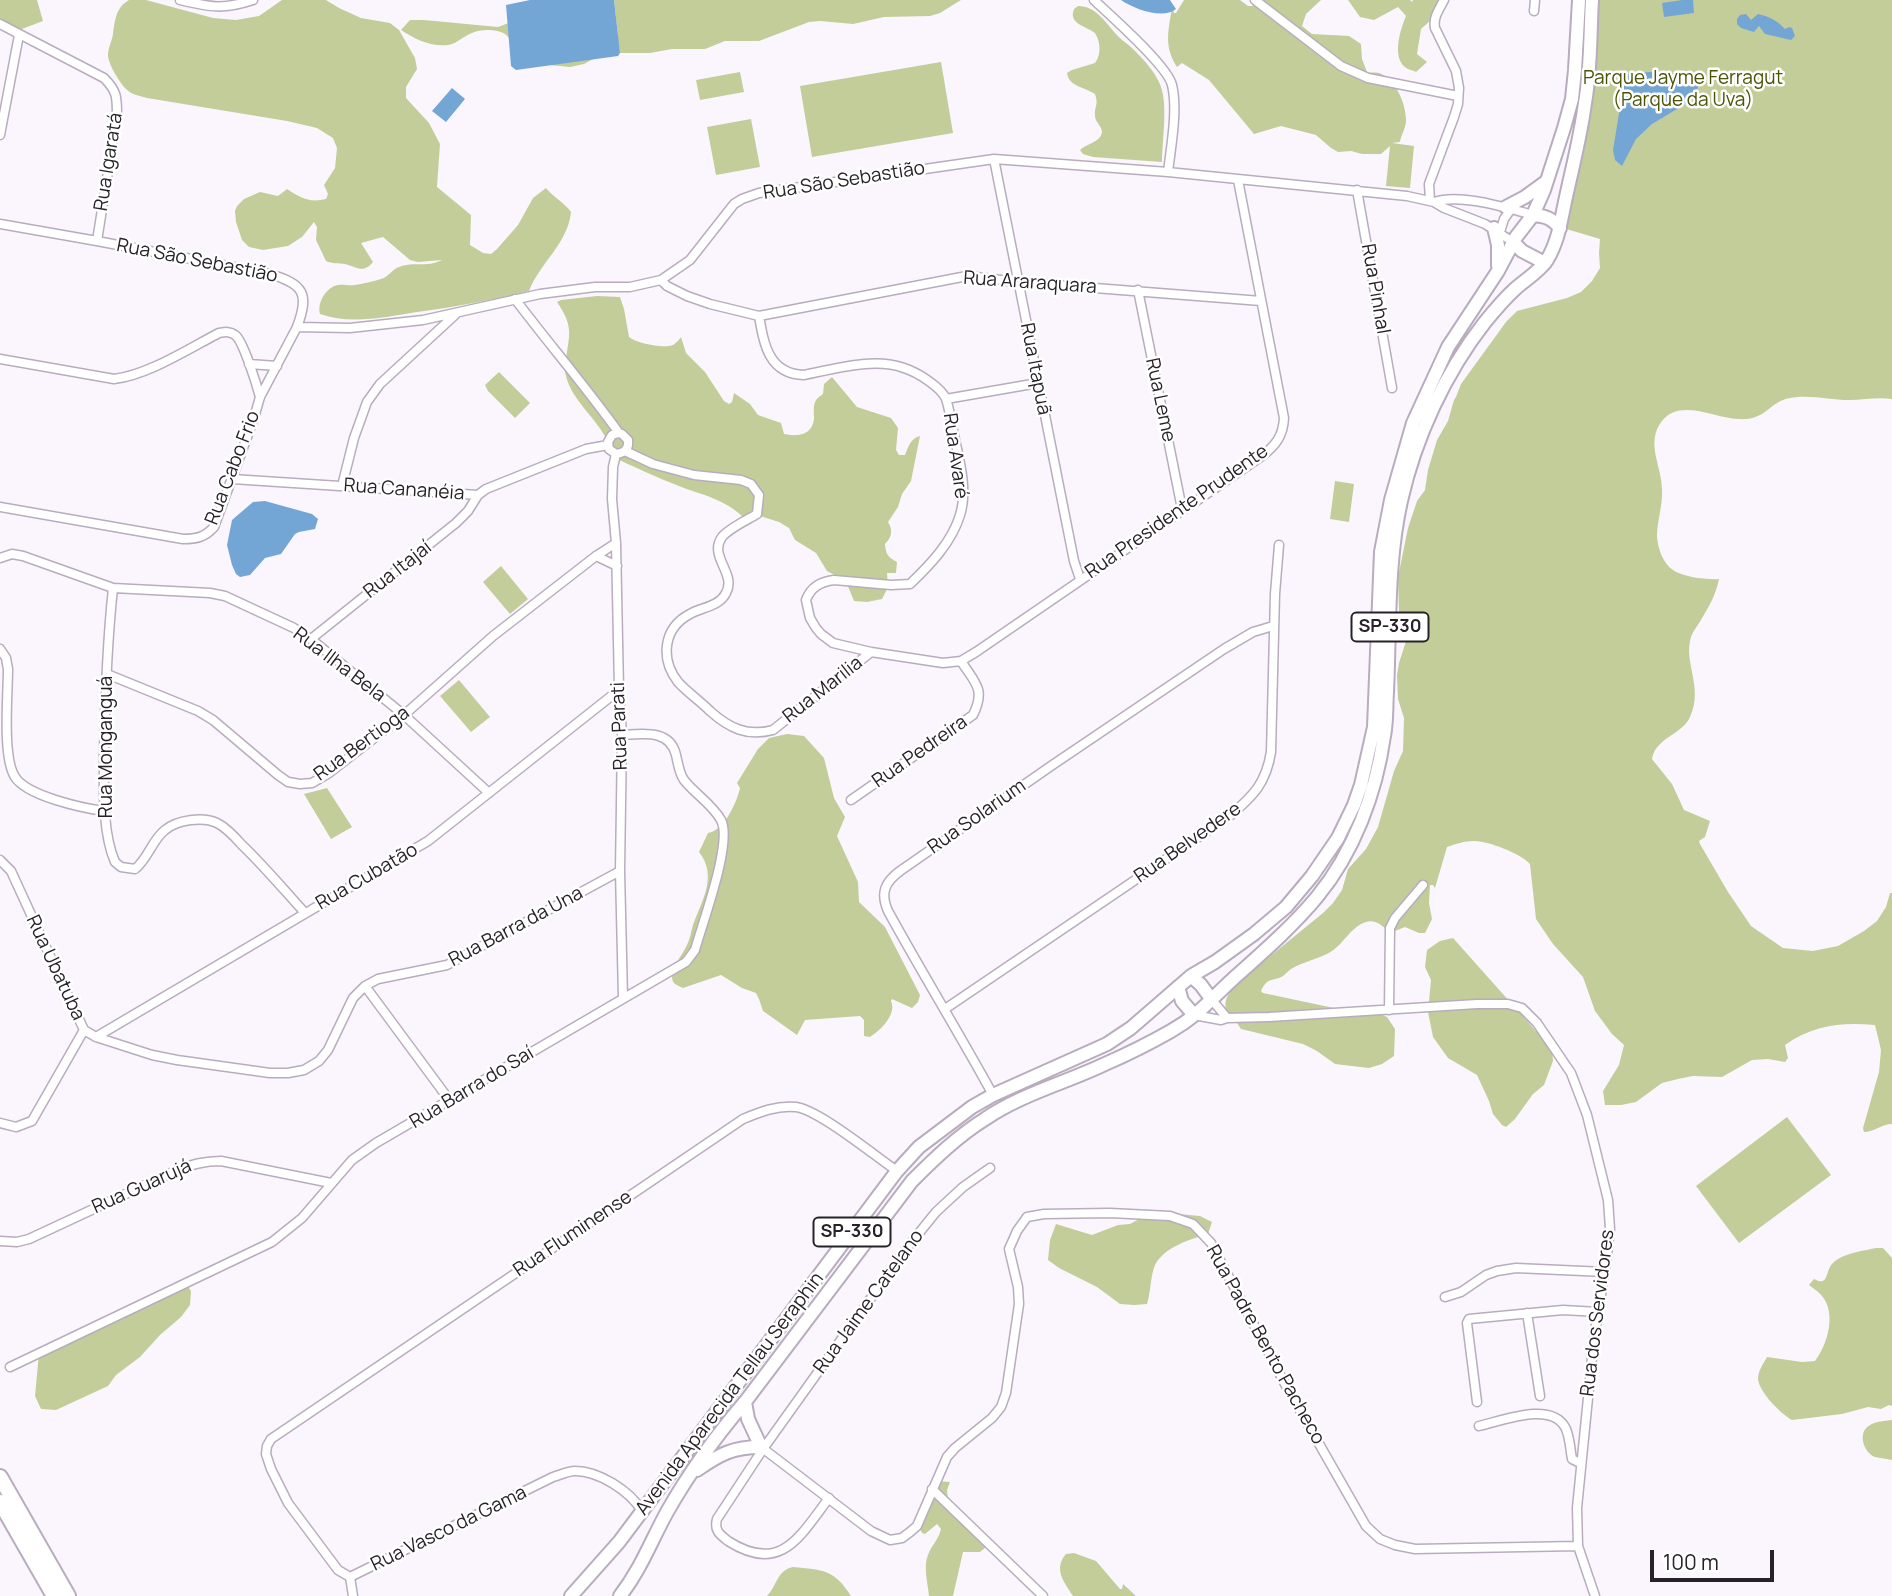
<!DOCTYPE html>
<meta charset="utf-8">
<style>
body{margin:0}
#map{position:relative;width:1892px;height:1596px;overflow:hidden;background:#fbf6fe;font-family:Manrope,sans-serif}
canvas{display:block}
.scale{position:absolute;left:1650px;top:1550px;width:124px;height:32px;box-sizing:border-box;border:4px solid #272229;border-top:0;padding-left:9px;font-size:21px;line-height:24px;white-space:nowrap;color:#272229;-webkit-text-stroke:5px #fff;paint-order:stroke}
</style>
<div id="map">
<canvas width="1892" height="1596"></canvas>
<div class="scale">100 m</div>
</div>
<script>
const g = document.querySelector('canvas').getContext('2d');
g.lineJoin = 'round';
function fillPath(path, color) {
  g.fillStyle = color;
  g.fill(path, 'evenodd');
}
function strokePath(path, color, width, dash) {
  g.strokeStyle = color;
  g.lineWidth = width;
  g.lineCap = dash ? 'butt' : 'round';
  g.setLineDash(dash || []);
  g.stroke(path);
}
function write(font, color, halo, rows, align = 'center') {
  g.font = font + ' Manrope,sans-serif';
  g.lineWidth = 5;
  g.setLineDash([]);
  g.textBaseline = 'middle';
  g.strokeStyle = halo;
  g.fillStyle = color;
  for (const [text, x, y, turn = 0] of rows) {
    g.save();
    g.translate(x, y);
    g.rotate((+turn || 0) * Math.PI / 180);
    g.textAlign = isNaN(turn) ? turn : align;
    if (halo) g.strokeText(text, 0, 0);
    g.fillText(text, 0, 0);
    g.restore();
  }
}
fillPath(new Path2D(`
 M0,0h37l6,21 -29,11 -14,-5z
 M129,0h17l67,18 23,2 23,-4 23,-16h44l13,8 22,10 29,5 9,7 16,28 2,11 -11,18v11l23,25 11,21 -3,43 34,28 -1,30 13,8 8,1 6,-5 21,-24 15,-27 13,-10c8,10 18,14 25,24 -3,31 -31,51 -42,79 -37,9 -74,16 -112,21 -32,5 -66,13 -97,2 -3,-11 6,-27 18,-29 5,-1 11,1 17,0 6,-1 20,-4 26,-6 8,-2 11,-10 18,-12 14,-6 28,1 43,-7l-24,2 -8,-2 -27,-23 -22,6 12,19c-10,12 -16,5 -28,2 -7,-1 -12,0 -19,-3l-10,-21 1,-13 -3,-5 -12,15 -14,9 -25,4 -14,-3 -7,-7 -6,-18 -1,-11 2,-5 7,-7 16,-7 18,4 9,-7c14,9 22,14 39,10l2,-5 -4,-9 11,-17 2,-20 -4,-10 -16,-10 -30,-7 -140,-23c-7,-2 -15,-3 -21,-9 -6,-6 -18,-25 -18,-34 0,-7 4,-14 5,-21 2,-14 3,-27 16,-34z
 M614,0h347l-21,13 -10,3 -46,1 -31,7 -33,-3 -11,1 -50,19h-34l-20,8h-33l-22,4h-30l-2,-14 -21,18 -13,7 -14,3 -42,-4 -14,6 5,-11c-3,-8 -7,-19 -14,-24 -8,-5 -25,-5 -33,-1 -8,3 -16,11 -24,12 -18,2 -33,-6 -47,-15l9,-10h14l74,7 37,-14 83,23z
 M1184,0h56l8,6h4l8,-6h61l-15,14 -4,12 10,8 37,2 12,8 1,15 5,13c4,1 8,0 12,1 17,6 27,31 27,47 0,9 -5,14 -6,22l-8,1 22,3 -4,42 -24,-2 4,-40 -9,8h-19l-11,-3 -13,1 -7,-4 -15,-13 -35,-9 -27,8 -45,-54 -27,-17 -5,4c-14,-22 -8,-37 -5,-61l2,7h2z
 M1348,0h62l2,2 1,-2h30l-2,11 -20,18 -4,25 10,8 -11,10c-3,-2 -8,-2 -11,-5 -13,-10 -5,-37 1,-51l-8,-9 -24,13 -14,-3z
 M1598,0h294v399c-15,-2 -28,1 -43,1 -19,0 -40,-6 -59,-2 -22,4 -23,23 -52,21 -24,-1 -58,-21 -76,2 -17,21 0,46 0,68 1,16 -5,32 -5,48 1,11 6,27 16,33 10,7 34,10 46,9 -3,15 -9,26 -17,39 -3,6 -9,13 -11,19 -8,26 13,50 -1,80 -8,18 -34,20 -38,42l20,25 12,26 26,11 -5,16 -6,4 1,3 28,48 23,34 32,22 30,3 25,-5 26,-15 13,-10 9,-14 4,-14h2v231c-10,0 -18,8 -28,8l-1,-4 16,-56 2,-22 -6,-25c-33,-3 -62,0 -90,20l3,13 -3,4 -17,-3 -16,1 -30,17 -29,-1 -15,3 -16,4 -26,19 -15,3h-16l-2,-14 16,-26 5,-20 -12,-11 -17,-23 -12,-34 -30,-33 -17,-25 -6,-55c-10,-11 -42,-23 -56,-23 -10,0 -18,3 -27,6l-12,41 -2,-3h-3l-1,18 3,16 -7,14h-6l-14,-6 -15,6c-6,-6 -14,-14 -24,-11 -14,4 -22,21 -34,29 -12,8 -28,10 -41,18 -3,2 -5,5 -8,7 -10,6 -15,0 -22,15l2,2 71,15 41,4 12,5 8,12 -1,27 -12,8 -13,4 -34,-4 -18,-13 -14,-7 -62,-15 -6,-9h-7c-5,-18 -3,-22 8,-36l87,-71 10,-10 9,-13 6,-21 18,-20 12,-22 16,-56 9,-20 1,-33 -6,-19 -1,-24 2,-12 8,-25 -8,-26 -1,-35 10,-49 9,-27 8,-11 3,-20 9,-30 11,-19 6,-21 2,-3 5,-13 45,-62 11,-11 50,-13 14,-6 11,-11 8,-13 -1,-15 1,-14 -37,-11 29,-139z
 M1078,6c18,0 27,16 38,28 6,7 14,11 20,18 8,8 18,19 23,30 10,20 3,58 3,80l-69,-5 -10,-3 -3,-4c6,-6 21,-8 22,-18 0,-6 -7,-10 -7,-16 -1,-9 4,-11 0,-22 -10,-7 -26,-7 -28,-21l5,-3 23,-7c6,-8 6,-20 0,-30 -9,-7 -27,-9 -21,-24z
 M941,62l12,71 -141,24 -12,-71z
 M740,72l4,20 -44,8 -4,-20z
 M751,119l9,48 -44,8 -9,-48z
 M597,296l23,1 4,12 5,28c7,6 35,12 44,8 2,-1 7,-6 8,-8l5,16 19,19 19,29 5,3 3,-2 2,-9 16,11 8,11 23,8 3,11c14,3 29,1 30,-16 0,-5 -1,-11 1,-16 2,-4 4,-5 8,-8l1,-10 8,-7 25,30 34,11 7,10 -2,22 3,5h6c3,-8 6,-17 15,-19l-9,45 -9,13 -4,13 -10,15c5,8 4,15 -3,22 1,11 3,13 12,18l-1,11h-9l1,14 -6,12 -15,3 -13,-1 -7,-17 -5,-5 -15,-8 -11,-18 -21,-13 -6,-12 -10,-6 -19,-6 -4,-6 -5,1 -7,7c-19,-19 -42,-23 -65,-32 -21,-8 -42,-18 -62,-27 -2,-13 -10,-18 -16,-29 -11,-17 -30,-33 -35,-54 -2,-6 0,-11 0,-17 4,-27 7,-33 -9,-57l4,-2z
 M499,372l31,31 -15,15 -27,-27 -3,-6z
 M1335,481l19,3 -5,38 -19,-3z
 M501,566l27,33 -18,15 -27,-32z
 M459,680l31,37 -19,15 -31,-36z
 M787,734l17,2 20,22 10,40 11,19 -8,19 21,46 1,20 26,25 35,68 -2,7 -6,6 -20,-9 -1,2c6,13 -10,29 -21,36l-6,-1v-16l-4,-4 -55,4 -8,15 -34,-24 -4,-12 -3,-6 -14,-5 -21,-13 -38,13c-6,-3 -11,-4 -11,-11 0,-10 10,-22 14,-30 4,-7 5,-15 7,-22 9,-25 25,-49 6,-73l9,-19c16,-2 29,-31 32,-45l-3,-5 21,-34 11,-11z
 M327,788l25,39 -21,12 -27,-45z
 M1453,938l99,111 1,12 -9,24 -11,9 -18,25 -9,8 -4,-2 -9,-11 -4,-13 -12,-26 -29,-17 -15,-21 -5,-25 3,-32 -6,-13 2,-17 13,-9z
 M1787,1117l44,58 -92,68 -43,-57z
 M1168,1213l32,3 12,6 -4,12c-17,5 -44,13 -53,31 -5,12 -4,27 -8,39l-13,1 -14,-1 -23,-17 -38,-19 -11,-8 2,-20 6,-16 36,11 26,-10 12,-1 13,-7z
 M1876,1248h7l9,10v148l-3,-1 -8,4 -13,-2 -26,7 -50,6c-11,-6 -33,-28 -34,-41 0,-8 5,-15 9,-22l35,5 13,-1c12,-16 22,-47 7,-65 -3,-4 -9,-8 -13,-11l5,-6c15,8 11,-7 18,-15 10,-11 31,-13 44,-16z
 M183,1280l8,11 -1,14 -9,12 -21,18 -20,22 -24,18 -8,11 -52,24 -15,-1 -6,-13 4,-43 143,-70z
 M1892,1420v40c-5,-1 -12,-2 -17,-3 -12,-5 -18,-25 -5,-32 6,-4 15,-4 22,-5z
 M935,1481l15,1 -3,8 1,9 34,38 4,10 -6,5h-17l-10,44h-24c-1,-12 -6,-30 -1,-41 3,-9 11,-16 13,-26l-4,-5 -12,10 -3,-1 -2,-4z
 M1074,1553l22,8 24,28h2l1,-5 13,12h-63c-9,-14 -20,-27 -7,-42z
 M793,1567c30,3 41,2 58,29h-84c10,-10 10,-26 26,-29z`), '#c3cd99');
fillPath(new Path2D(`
 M530,0h84l6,53 -2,3 -102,14 -5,-4 -5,-61z
 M1121,0h49l6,9c-13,11 -42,0 -55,-9z
 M1682,0h11l1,13 -30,4 -2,-14z
 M1746,14l5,6 7,-6c10,2 20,7 27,15l4,-2 3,1 3,8 -4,4 -26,-6 -6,-8 -5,6 -13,-4 -4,-4v-5l3,-4z
 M1650,72h16l26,5 3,1 4,7 -7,15 -40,24 -16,15 -14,27 -7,-6 -2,-10 12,-73 3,-3z
 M452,88l13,11 -19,23 -14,-11z
 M265,501l47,13 6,5 -3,10 -16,3 -4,2 -14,20 -16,4 -15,17 -10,2 -4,-3 -4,-9 -5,-20 5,-25 21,-18z`), '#73a6d5');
const street = new Path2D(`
 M180,0c30,7 43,10 73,0
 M1094,0c17,16 74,66 78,85 6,25 -1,61 -4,87
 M1255,0l86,66 27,12 90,18
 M1534,11l1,-11
 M0,24l104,54c13,13 13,19 13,37l-20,126
 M0,135l19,-100
 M994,159l80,402 6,18
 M1357,190l35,198
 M1430,201l-1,-17 25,-67 4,-13 1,-16 -3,-17 -21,-43c-2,-11 4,-18 9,-28
 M1434,202c27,-9 72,6 99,13
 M0,224l97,17 173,33c33,10 40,19 27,53l53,1 73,-8 117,-26 55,-7h35l31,-7 29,-20 44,-56 8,-5 17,-6 235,-34 174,13 239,24 27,6 10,6 41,16 28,18
 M1500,232l4,-13 7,-10
 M661,280l6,6 20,10 23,8 49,12 208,-40 51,6 243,19
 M1138,290l44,219
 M515,299c34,45 71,88 104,134l3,1 6,6c1,9 -3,13 -12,14l-7,-5 -1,-7 4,-7 7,-2
 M759,316c5,29 10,58 45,59 30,-6 70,-18 100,-7 13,4 37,19 42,31 3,8 4,18 6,26 5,28 17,62 8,90 -8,27 -30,50 -50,69l-19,1 -57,-5c-14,2 -23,7 -28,20l4,18 6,10 5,6 12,9 38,9 72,11 18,-2 15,-9 286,-196c14,-11 21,-20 22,-38l-46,-238
 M0,359l114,20c34,-4 74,-30 105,-46 6,-1 11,-2 16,2 8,5 22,51 25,62
 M249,364l28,2
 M946,399l92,-16
 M625,451l28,13 41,11 47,5 10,4 8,11 -2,19c-10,6 -29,15 -35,23 -14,19 15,37 4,56 -7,14 -24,14 -36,21 -27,14 -30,45 -12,68 9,10 22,19 32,29 19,17 37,26 63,19l98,-78
 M616,454l-3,13 -1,32 4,44 3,147 3,45 -2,136 3,127
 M232,479l246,16 8,-6 100,-40 22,-4
 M342,486l12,-48 13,-36 13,-18 76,-70
 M0,507l183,32c14,0 22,-2 31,-12l40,-109 6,-21 37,-70
 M596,556l21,10
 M0,558l12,-4 11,2 90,32 97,5 15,3 69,32 17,11 93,76 85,78
 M113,588c-6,56 -8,112 -9,168 0,32 -2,76 11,106l6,5 14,2c13,-10 17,-29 30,-39 12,-10 38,-14 52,-7 10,5 18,14 25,22 22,21 42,45 63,68
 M311,639l145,-116 12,-12 10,-16
 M0,649l6,9 2,11c0,25 -6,88 7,108 12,19 67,31 89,34
 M107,674l91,37 15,9 65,55 10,7 12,2 12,-1 17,-10 75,-58 89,-79 103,-80 20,-13
 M851,800l122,-85c13,-26 2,-32 -12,-54
 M0,860l11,11 73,159
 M365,986l85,115
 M1212,1000l15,18
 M945,1009l286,-194c23,-20 35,-32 40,-63l4,-158 4,-49
 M1389,1010l1,-82 5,-10 28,-33
 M1194,1015l27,5 6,-2 42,-1 208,-13h31l14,4 15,15 34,50 16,42 21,85 2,29 -4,35 -12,74 -17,170 1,38 17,50
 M84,1030l12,7 56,18 25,5 93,13h18l16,-3 15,-9 9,-11 25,-52 12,-12 13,-7 69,-14 173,-94
 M96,1037l332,-196 191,-151
 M993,1095c-34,-62 -71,-122 -105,-184 -8,-18 -3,-29 12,-40l151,-105 173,-117 29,-17 20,-6
 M0,1123l16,4 16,-6 52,-91
 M0,1241l17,1 12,-3 146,-68c16,-7 29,-10 46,-10l110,22
 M1445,1297l16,-5 25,-17 11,-4 19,-3 89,4
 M1527,1313l13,83
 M10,1367l262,-125 30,-24 50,-58 24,-17 310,-181 9,-12c7,-26 38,-108 26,-130 -9,-16 -26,-26 -37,-40 -5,-7 -6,-17 -8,-25 -6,-26 -33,-21 -54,-20
 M1477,1402l-10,-79 2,-4 94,-9 35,2
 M1479,1426c23,-5 71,-25 86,1 5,9 5,22 7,32l8,4
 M761,1447l110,84 19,9 12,-2 8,-6 7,-6 30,-69 8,-9 37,-30 9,-11 5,-14 13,-89 -1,-17 -9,-38 8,-18 10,-14 17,-3 66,-1 60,3 23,8 18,19 75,143 80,140 14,13 15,6 20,4 163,-3
 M932,1489l111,107
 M829,1498c-29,38 -48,77 -101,43 -9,-7 -14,-11 -11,-22l46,-70 143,-200 30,-37 27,-25 27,-19
 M642,1511c-12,-20 -43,-40 -67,-40 -7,0 -15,4 -22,6l-203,100 -12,-7 -50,-67 -17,-34 -5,-15 1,-8 4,-7 472,-320c17,-7 34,-14 53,-12 23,3 79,49 101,64
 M350,1577l3,19`);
const primary = new Path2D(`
 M1506,207l19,-10 22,-16
 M1533,215c13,1 18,3 27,13
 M1494,228l4,17v21
 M1513,242l9,9 23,12
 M1191,976l10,9 11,15
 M1178,987l4,14 12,14
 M697,1470c23,-16 36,-23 64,-23l-13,-28 -3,-17
 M571,1596l48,-54 278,-371 22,-24 53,-40 21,-12 114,-51 24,-16 60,-52 24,-14 39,-28 32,-27 26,-31 26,-38 16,-33 7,-20 13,-58 7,-175 10,-52 22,-77 35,-76 50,-76 18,-34 17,-22 11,-25 20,-62 8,-29 3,-29 4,-70
 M620,1596c21,-27 31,-55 47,-84 22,-39 49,-76 78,-110l167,-221c23,-23 46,-45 73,-62 37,-25 80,-36 120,-55 23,-10 45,-21 66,-33 27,-15 40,-32 62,-52 29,-26 59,-52 84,-82 37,-45 59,-104 67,-161 3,-15 2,-30 3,-44 3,-64 0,-129 14,-191 14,-63 44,-128 84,-179 9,-11 19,-23 30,-33 10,-9 25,-18 32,-29 12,-20 14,-41 19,-63 7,-32 15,-63 19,-94 6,-34 5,-69 7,-103`);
const highway = new Path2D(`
 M0,1477l68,119
 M0,1502l54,94`);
strokePath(street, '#b8acbe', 11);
strokePath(primary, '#b8acbe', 16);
strokePath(highway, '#b8acbe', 18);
strokePath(street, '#fff', 8);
strokePath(primary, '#fff', 12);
strokePath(highway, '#fff', 14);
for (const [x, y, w] of [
 [1390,627,77],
 [852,1232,77]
]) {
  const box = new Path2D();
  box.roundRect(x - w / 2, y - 14.5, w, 29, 5);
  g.fillStyle = '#fff';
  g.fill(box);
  strokePath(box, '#272229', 2);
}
write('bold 18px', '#272229', null, [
 ["SP-330",1390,627],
 ["SP-330",852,1232]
]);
write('19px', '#4b5407', '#fff', [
 ["Parque Jayme Ferragut",1683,79],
 ["(Parque da Uva)",1683,101]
]);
write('19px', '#272229', '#fff', [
 ["Rua Igaratá",109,162,-81],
 ["Rua São Sebastião",844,181,-9],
 ["Rua São Sebastião",197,261,11],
 ["Rua Araraquara",1030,283,4],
 ["Rua Pinhal",1375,289,80],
 ["Rua Itapuã",1035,369,79],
 ["Rua Leme",1160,400,78],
 ["Rua Avaré",955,456,82],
 ["Rua Cabo Frio",233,468,-69],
 ["Rua Cananéia",404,490,4],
 ["Rua Presidente Prudente",1177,512,-35],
 ["Rua Itajaí",398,570,-38],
 ["Rua Ilha Bela",339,665,37],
 ["Rua Marilia",823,690,-38],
 ["Rua Parati",620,726,-92],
 ["Rua Bertioga",362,744,-36],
 ["Rua Monganguá",107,747,-90],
 ["Rua Pedreira",920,752,-35],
 ["Rua Solarium",977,817,-35],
 ["Rua Belvedere",1188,843,-35],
 ["Rua Cubatão",367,877,-30],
 ["Rua Barra da Una",516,927,-28],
 ["Rua Ubatuba",55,968,65],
 ["Rua Barra do Saí",472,1088,-31],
 ["Rua Guarujá",142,1187,-24],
 ["Rua Fluminense",573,1234,-34],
 ["Rua Jaime Catelano",869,1302,-54],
 ["Rua dos Servidores",1598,1313,-83],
 ["Rua Padre Bento Pacheco",1265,1345,61],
 ["Avenida Aparecida Tellau Seraphin",730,1394,-53],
 ["Rua Vasco da Gama",449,1529,-26]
]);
</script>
